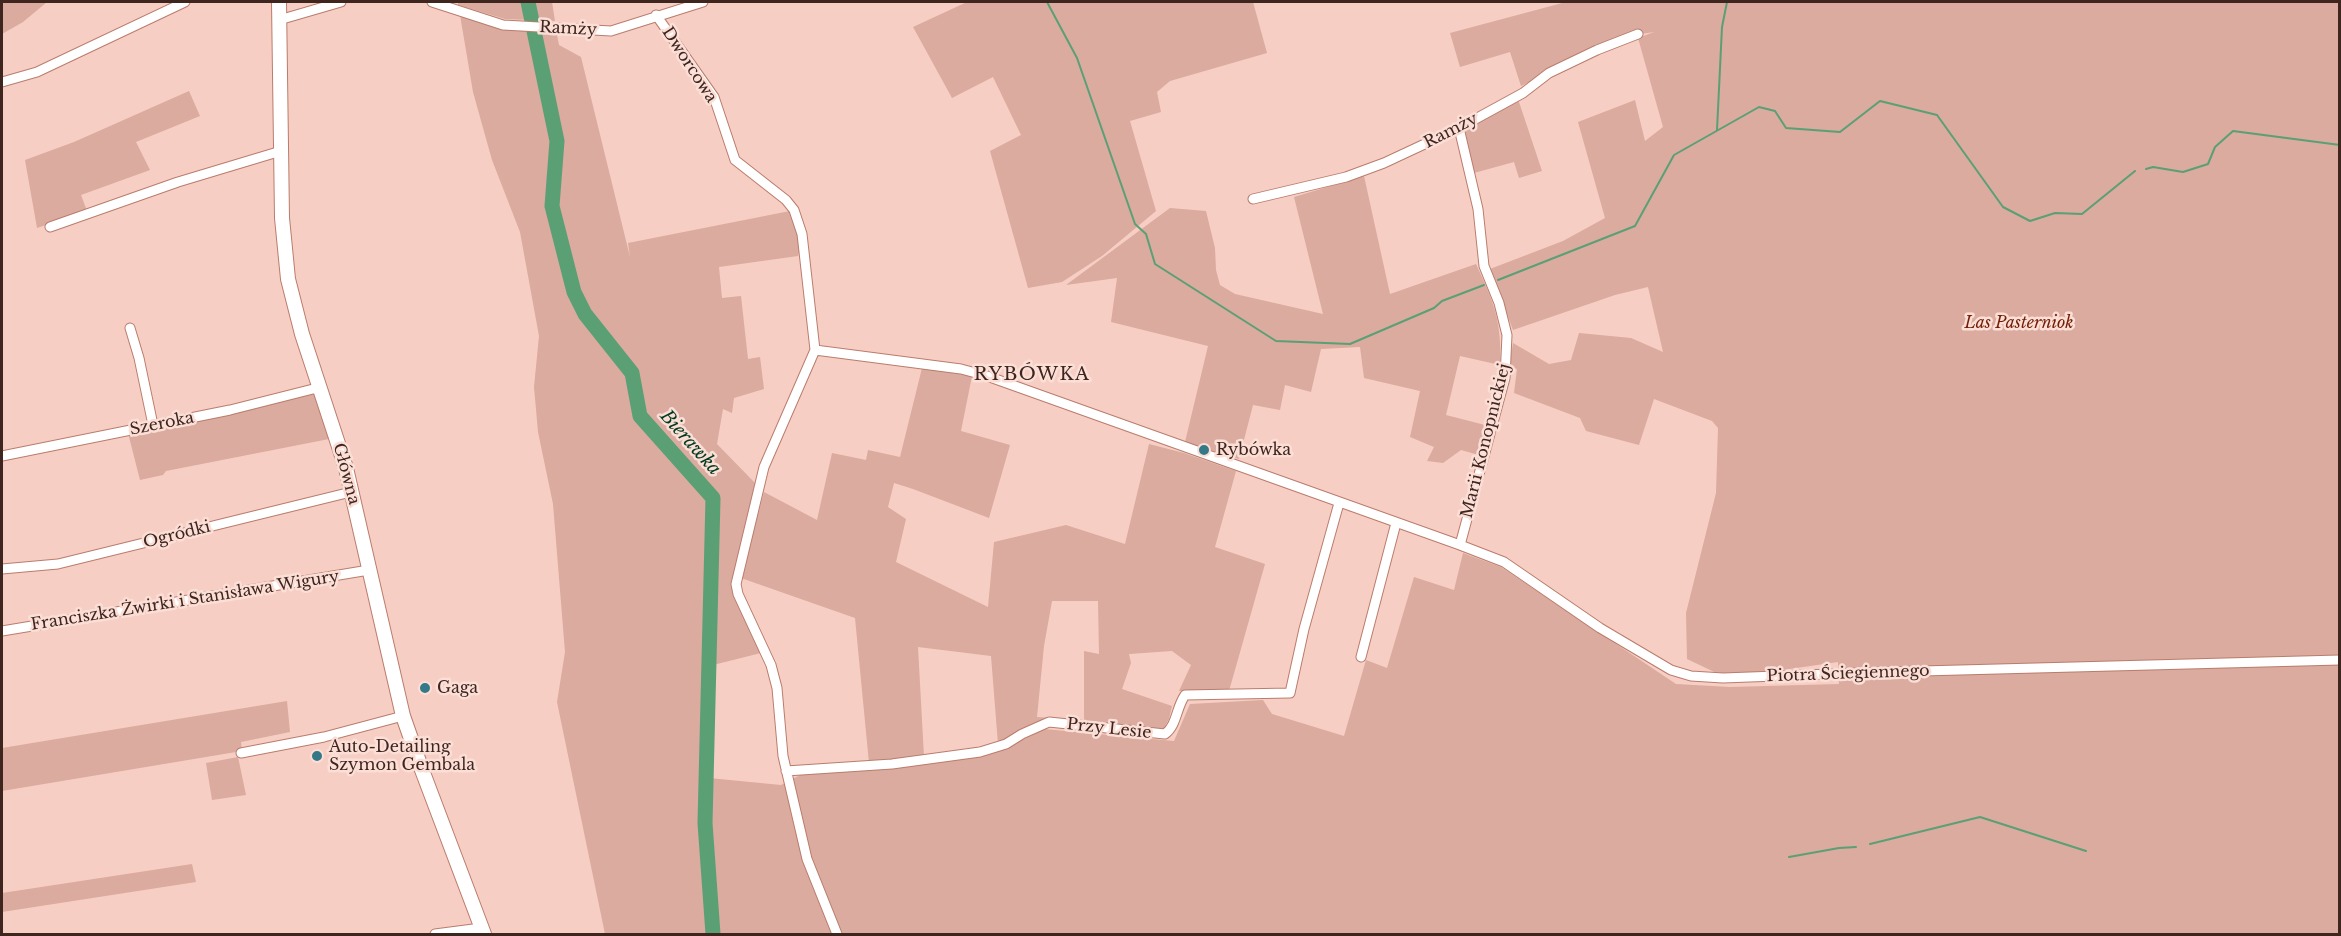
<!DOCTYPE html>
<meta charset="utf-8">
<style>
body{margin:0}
#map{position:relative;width:2341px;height:936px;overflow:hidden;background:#f7cec3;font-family:"Libre Baskerville",serif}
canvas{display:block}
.frame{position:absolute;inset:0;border:3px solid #3e251e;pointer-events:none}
</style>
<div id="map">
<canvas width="2341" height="936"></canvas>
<div class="frame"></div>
</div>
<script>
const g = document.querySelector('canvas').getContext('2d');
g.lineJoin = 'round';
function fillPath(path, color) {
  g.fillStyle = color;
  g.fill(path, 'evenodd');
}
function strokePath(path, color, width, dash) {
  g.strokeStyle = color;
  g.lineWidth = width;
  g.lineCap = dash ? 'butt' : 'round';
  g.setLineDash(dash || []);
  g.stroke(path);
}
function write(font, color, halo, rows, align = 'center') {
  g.font = font + ' "Libre Baskerville",serif';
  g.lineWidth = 5;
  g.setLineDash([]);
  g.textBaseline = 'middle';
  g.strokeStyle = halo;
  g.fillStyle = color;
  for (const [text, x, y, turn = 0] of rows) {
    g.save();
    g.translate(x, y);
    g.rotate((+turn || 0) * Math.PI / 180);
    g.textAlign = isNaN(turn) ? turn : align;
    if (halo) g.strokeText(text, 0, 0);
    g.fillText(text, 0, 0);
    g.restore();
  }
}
fillPath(new Path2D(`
 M2,2h45l-24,20 -21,12z
 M458,2h94l3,19 -50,-2 -47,-14z
 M967,2h286l14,51 -97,28 -13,11 4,20 -31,9 26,90 -54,45 -40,26 -34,6 -38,-137 31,-16 -28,-58 -41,21 -39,-71z
 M1566,2h773v932h-1734l-48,-232 8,-50 -12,-148 -15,-72 -4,-45 5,-51 -19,-104 -28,-72 -19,-68 -13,-77 46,14 27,3 22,109 -4,69 21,83 10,19 9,13 -12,-31 -23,-88 4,-64 -25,-109 22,2 2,10 22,12 49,200 -2,-14 162,-32c4,13 13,32 8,45l-79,11 3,31 19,-2 7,63 12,-2 4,32 -30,9 -2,15 -9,-4 -6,35 38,39 -14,67 -10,32 30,71 -48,12 3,-170 -35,-41 1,18 26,27 -3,360 3,68 6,-21 -5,-128 72,7 25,-13 149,-12 49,-11 40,-20 130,12 16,-37 73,-4 9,14 72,22 22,-76 21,8 27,-91 40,13 9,-37 38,14 175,117 54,3 109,-3 -1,-22 -111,16 -40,-19 -1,-46 30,-120 2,-65 -6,-7 -58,-22 -15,46 -53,-14 -6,-13 -66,-25 3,-24 -8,-2 4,-24 36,21 22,-4 8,-27 52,5 32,14 -15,-65 -33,8 -102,35 -23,-61 73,-28 42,-23 -27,-96 57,-22 10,41 18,-14 -25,-89 16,-6 -33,5 -100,49 -11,-34 -50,15 -10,-34z
 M189,91l11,25 -64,26 14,28 -69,25 6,16 -50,17 -12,-68 49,-18z
 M1518,99l24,72 -23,7 -5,-16 -40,11 -9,-43z
 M1364,176l26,118 86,-30c18,39 26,57 24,101l-40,-9 -14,59 39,10 -6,30 -18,-5 -18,13 -16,-2 7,-14 -24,-10 10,-46 -56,-13 -4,-31 -39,2 -10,43 -26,-7 -5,25 -27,-5 -14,54 -54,-17 23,-96 -97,-24 6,-44 -51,7 104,-77 36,3 9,37 1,22 4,15 15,9 88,20 -29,-117z
 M922,368l50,8 -11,55 49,14 -21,73 -76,-29 -19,-6 -6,24 18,12 -10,43 92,45 6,-65 72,-17 59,19 24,-100 35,9 52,18 -21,76 50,17 -36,127h-50l12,-26 -19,-14 -43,3 2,9 -9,26 50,17 -3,13 -5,9 -14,3 -66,-11v-69l15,3 -1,-53h-46l-8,45 -7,71 15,1 -54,26 -7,-88 -73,-9 6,110 -55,6 -14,-145 -114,-40 23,-86 53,28 15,-67 34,7 2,-10 32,7z
 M314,394l15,45 -163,32 -3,4 -23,5 -12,-47z
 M287,701l3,31 -49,10 1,9 -240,40v-43z
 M238,757l8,38 -34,5 -6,-37z
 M192,864l4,18 -194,30v-19z`), '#daab9e');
strokePath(new Path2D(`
 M1047,2l30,56 58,166 11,10 9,30 121,77 74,3 84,-36 8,-7 42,-16
 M1717,130l5,-103 5,-25
 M2146,169l7,-2 30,5 25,-8 7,-17 18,-16 107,14
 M1498,280l137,-54 39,-71 85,-48 16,4 11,17 54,4 40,-31 57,14 66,92 27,14 25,-8 27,1 53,-43
 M1870,844l110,-27 106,34
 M1789,857l50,-9 17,-1`), '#5b9f75', 2);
strokePath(new Path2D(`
 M528,2l29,139 -5,65 22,86 11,22 47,59 8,43 73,82 -8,325 8,111`), '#5b9f75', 15);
const minor = new Path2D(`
 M432,2l71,23 108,6 92,-29
 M656,15l58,82 21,63 51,40 8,10 8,24 13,116 -51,117 -28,117 2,10 33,71 6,23 6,68 24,103 30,75
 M279,20l62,-18
 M2,82l35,-10 148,-70
 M1459,128l19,81 6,57 15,37 8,32 -2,43 -45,167
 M1253,199l93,-22 38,-14 75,-35 64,-35 26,-20 48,-23 41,-16
 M50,227l128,-45 103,-31
 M130,328l9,30 14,67
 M815,350l146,19 26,7 473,169 44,17 96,66 71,42 20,6 32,2 161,-6 456,-12
 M2,456l228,-46 91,-23
 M2,569l56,-5 293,-72
 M2,631l367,-61
 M1361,657l35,-134
 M241,753l83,-16 79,-21
 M786,771l106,-7 88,-12 26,-8 16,-10 27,-12 116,12c12,-9 11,-26 20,-39l105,-2 14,-64 35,-126
 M435,934l46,-6`);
const secondary = new Path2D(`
 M279,2l3,216 6,61 14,55 44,134 57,248 19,54 62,164`);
strokePath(minor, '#ba7c6c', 11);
strokePath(secondary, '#ba7c6c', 16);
strokePath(minor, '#fff', 9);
strokePath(secondary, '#fff', 14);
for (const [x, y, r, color] of [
 [1204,450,6,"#357989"],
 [425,688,6,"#357989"],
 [317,756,6,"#357989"]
]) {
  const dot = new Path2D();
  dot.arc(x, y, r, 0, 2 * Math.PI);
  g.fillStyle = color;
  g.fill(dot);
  strokePath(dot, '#fbdfd7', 2);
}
write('16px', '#3e251e', '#fbdfd7', [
 ["Ramży",568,29,3],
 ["Dworcowa",689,65,57],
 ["Ramży",1451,131,-27],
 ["Szeroka",162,424,-11],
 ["Marii Konopnickiej",1486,441,-76],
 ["Główna",346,474,75],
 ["Ogródki",177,535,-14],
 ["Franciszka Żwirki i Stanisława Wigury",185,601,-9],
 ["Piotra Ściegiennego",1848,674,-2],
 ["Przy Lesie",1109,729,6]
]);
write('italic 16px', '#731d04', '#fbdfd7', [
 ["Las Pasterniok",2019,323]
]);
write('16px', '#3e251e', '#fbdfd7', [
 ["Rybówka",1216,450],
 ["Gaga",437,688],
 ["Auto-Detailing",329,747],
 ["Szymon Gembala",329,765]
], 'left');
g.letterSpacing = '1.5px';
write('18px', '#3e251e', '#fbdfd7', [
 ["RYBÓWKA",1032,375]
]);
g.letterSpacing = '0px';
write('italic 18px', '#003a1e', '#fbdfd7', [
 ["Bierawka",690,443,48]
]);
</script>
